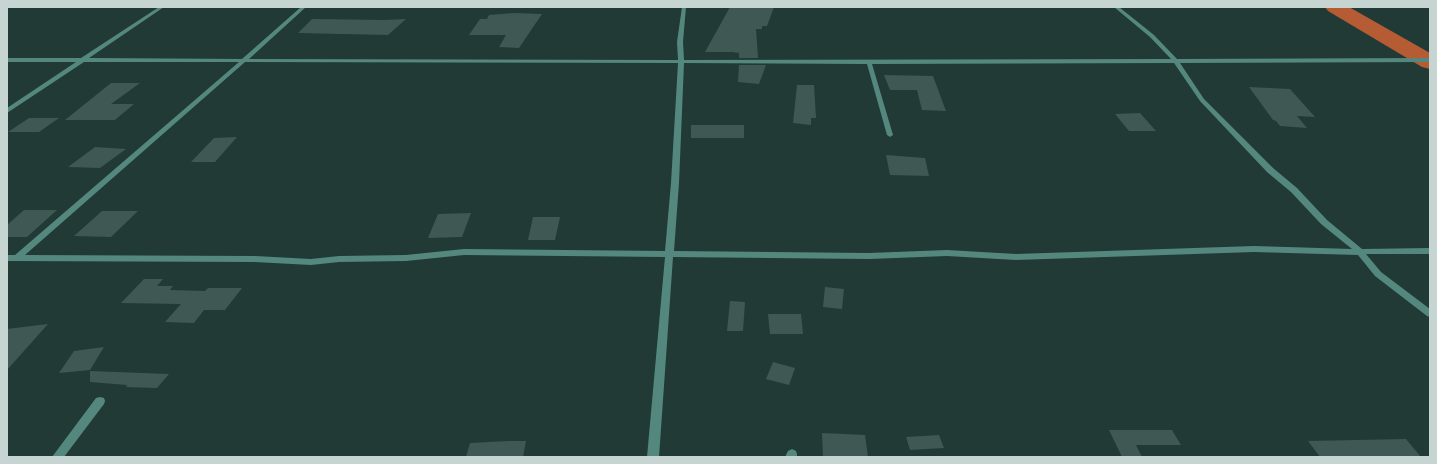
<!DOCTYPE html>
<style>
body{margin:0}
#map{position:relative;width:1437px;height:464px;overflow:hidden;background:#223a35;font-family:"Varela Round",sans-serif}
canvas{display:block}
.frame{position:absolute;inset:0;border:8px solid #c7d5d2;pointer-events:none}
</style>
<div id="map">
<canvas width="1437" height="464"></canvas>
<div class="frame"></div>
</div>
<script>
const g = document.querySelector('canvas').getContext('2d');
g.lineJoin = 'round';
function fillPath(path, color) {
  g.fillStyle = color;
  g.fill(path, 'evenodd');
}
fillPath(new Path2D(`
 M1325,7h24l81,46v16l-8,-2 -94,-56z`), '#b65c34');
fillPath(new Path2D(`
 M730,7h44l-7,19h-5v3h-6l2,29h-19v-5l-7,-1h-27z
 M514,13l28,1 -23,34 -20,-1 7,-12h-37l11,-16h7l2,-4z
 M312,19l73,1 21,-1 -18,16 -90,-2z
 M739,65h27l-7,19 -21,-2z
 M884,75l49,1 13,35 -24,-1 -5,-20h-27z
 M111,83h29l-29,21h23l-19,16h-50z
 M797,85h17l2,33h-5v7l-18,-2z
 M1249,87l41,2 25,28 -18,-1 10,12 -27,-2 -4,-5 -3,-1z
 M1140,113l16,18h-27l-14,-17z
 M29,118h30l-20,14h-31z
 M691,125h53v13h-53z
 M237,137l-22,25h-24l23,-24z
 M95,147l31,2 -26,19 -32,-1z
 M886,155l39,3 4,18 -39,-1z
 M24,210h33l-30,27h-20v-12z
 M102,211h36l-27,26 -37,-1z
 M471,213l-9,24 -34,1 10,-24z
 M533,217h27l-5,23h-27z
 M144,279h19l-6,7h16l-3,4 35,1 3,-3h34l-17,22h-21l-10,13 -29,-1 16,-18 -60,-1z
 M825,287l19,2 -2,20 -19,-2z
 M730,301l15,1 -2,29h-16z
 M768,314h33l2,20h-33z
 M48,324l-41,46v-41z
 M104,347l-14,23 -31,3 15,-22z
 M773,362l22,6 -6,17 -23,-6z
 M90,371l79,3 -12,14 -31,-1 1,-2 -37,-3z
 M1109,430h63l9,15h-45l6,12h-20z
 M822,433l43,2 3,22h-45z
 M939,435l5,13 -34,2 -4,-13z
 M1406,439l15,18h-101l-12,-16z
 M509,441h17l-3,16h-57l4,-14z`), '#3f5853');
fillPath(new Path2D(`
 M159,7h5l-75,51 153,1 59,-52h5l-57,52 429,1 -1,-18 5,-35h4l-3,35 1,18 487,-1 -21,-22 -36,-30h5l35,28 23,24 253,-1v4l-250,1 24,36 69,69 24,20 30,32 35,29 68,-1v6h-64l15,18 49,37v8l-3,-1 -52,-40 -17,-21 -104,-3 -238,8 -69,-4 -78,3 -196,-2 -14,200h-12l18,-200 -201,-2 -58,6 -67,1 -28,3 -56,-3 -248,-1v-6h8l224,-193h-155l-77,51v-5l69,-46h-69v-4h74zM245,62l433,1 -7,120 -6,68 -201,-2 -58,6 -67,1 -28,3 -56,-3 -230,-1zM684,63l183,1 20,71 3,2 3,-2 -21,-71 302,-1 26,38 67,71 24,20 30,32 31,25 -98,-3 -238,8 -69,-4 -78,3 -195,-2 5,-68z
 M100,397l4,1 1,3 -1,3 -40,53h-12l44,-59z
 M792,449l4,2 1,3v3h-12l3,-6z`), '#54887f');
</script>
